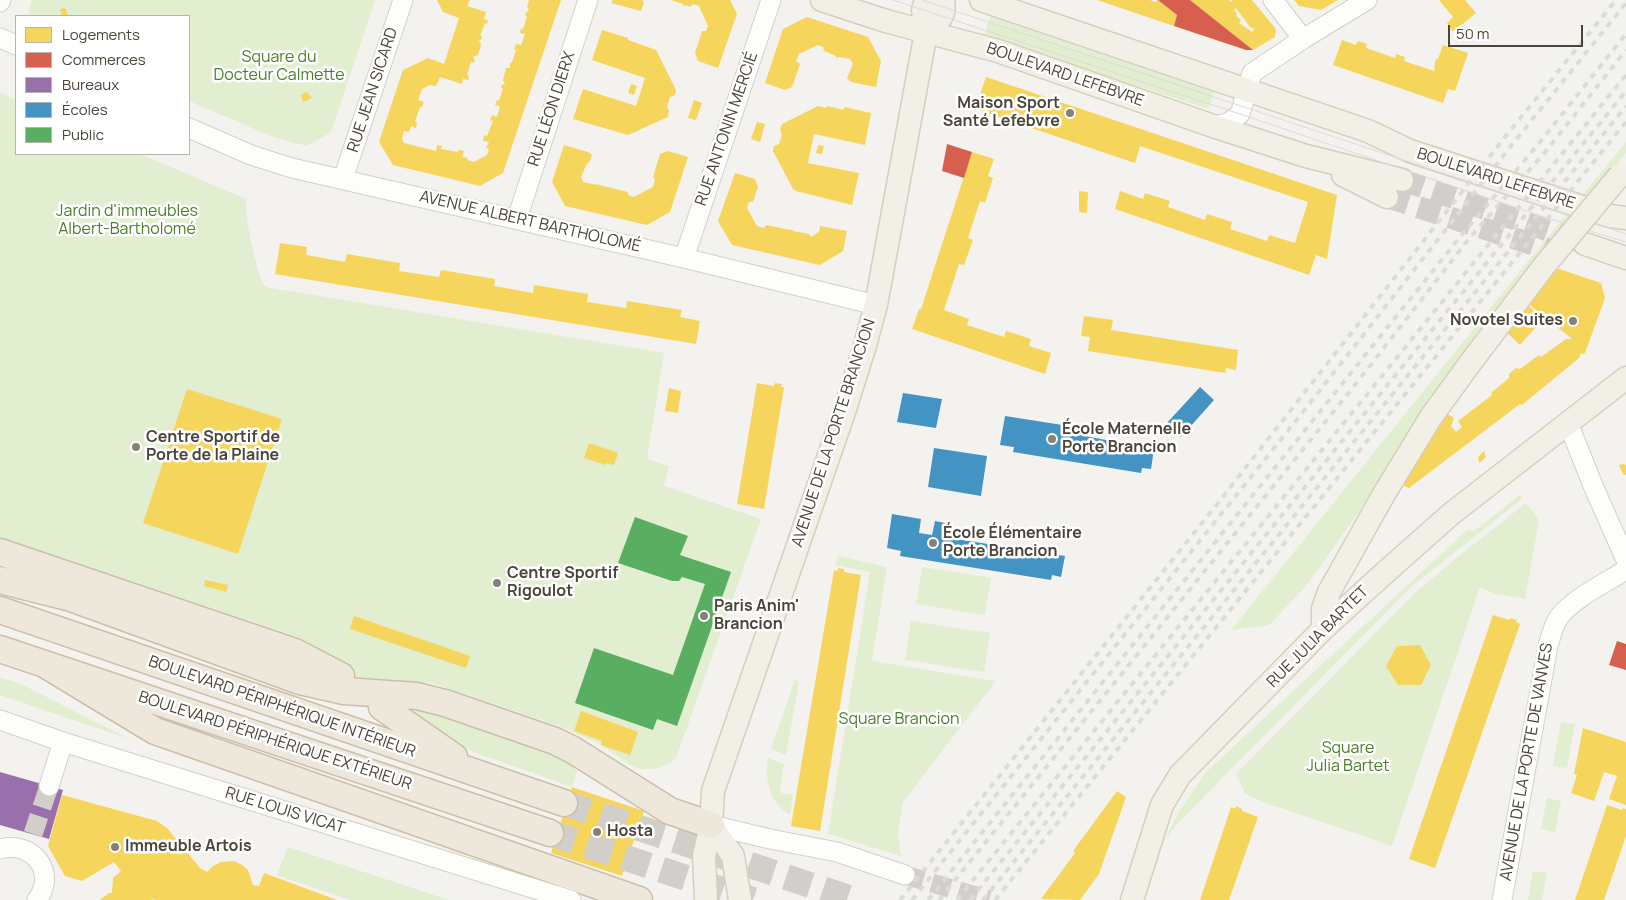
<!DOCTYPE html>
<meta charset="utf-8">
<style>
body{margin:0}
#map{position:relative;width:1626px;height:900px;overflow:hidden;background:#f4f2ee;font-family:Manrope,sans-serif}
canvas{display:block}
.legend{position:absolute;left:15px;top:15px;width:175px;height:140px;box-sizing:border-box;background:#fff;border:1px solid #b7b4b0;margin:0;padding:6px 9px;list-style:none;font-size:15px;color:#4b4439}
.legend li{display:flex;align-items:center;gap:10px;height:25px}
.legend b{width:25px;border:1px solid #b7b4b0}
.scale{position:absolute;left:1448px;top:25px;width:135px;height:22px;box-sizing:border-box;border:2px solid #4b4439;border-top:0;padding-left:6px;font-size:15px;line-height:18px;white-space:nowrap;color:#4b4439;-webkit-text-stroke:4px #fff;paint-order:stroke}
</style>
<div id="map">
<canvas width="1626" height="900"></canvas>
<ul class="legend">
<li><b style="height:14px;background:#f6d55c"></b>Logements</li>
<li><b style="height:14px;background:#d6604d"></b>Commerces</li>
<li><b style="height:14px;background:#9970ab"></b>Bureaux</li>
<li><b style="height:14px;background:#4393c3"></b>Écoles</li>
<li><b style="height:14px;background:#5aae61"></b>Public</li>
</ul>
<div class="scale">50 m</div>
</div>
<script>
const g = document.querySelector('canvas').getContext('2d');
g.lineJoin = 'round';
function fillPath(path, color) {
  g.fillStyle = color;
  g.fill(path, 'evenodd');
}
function strokePath(path, color, width, dash) {
  g.strokeStyle = color;
  g.lineWidth = width;
  g.lineCap = dash ? 'butt' : 'round';
  g.setLineDash(dash || []);
  g.stroke(path);
}
function write(font, color, halo, rows, align = 'center') {
  g.font = font + ' Manrope,sans-serif';
  g.lineWidth = 5;
  g.setLineDash([]);
  g.textBaseline = 'middle';
  g.strokeStyle = halo;
  g.fillStyle = color;
  for (const [text, x, y, turn = 0] of rows) {
    g.save();
    g.translate(x, y);
    g.rotate((+turn || 0) * Math.PI / 180);
    g.textAlign = isNaN(turn) ? turn : align;
    if (halo) g.strokeText(text, 0, 0);
    g.fillText(text, 0, 0);
    g.restore();
  }
}
fillPath(new Path2D(`
 M32,0h343l-44,132 -24,14 -34,-9 -84,-36v-85h-159l-2,-4z
 M991,14l224,74 -7,21 -224,-73z
 M0,92l16,8v54h124l107,45c-5,11 11,77 18,88l399,66 -17,106 22,7 -5,20 97,33 -85,239 -8,6 -12,5h-16l-10,-4 -29,-20 -36,-17 -133,-45 -73,-4 -61,-42 -298,-100z
 M1626,142v11l-128,164 -192,269 -37,39 -38,5 298,-370z
 M1520,495l3,3 -112,89 -232,235 -14,17 13,-26 29,-42 261,-242 6,2z
 M1526,503l13,17 -14,79 -32,-6 -13,-6 -88,259 -123,-42 -24,-10 -9,-20 179,-181 39,-33z
 M838,556l49,11 -15,94 124,20 -93,121 -5,32 3,22 -73,-22 42,-262 -35,-7z
 M922,567l69,11 -6,37 -69,-11z
 M911,621l79,12 -6,39 -79,-12z
 M0,677l19,6 110,56 -129,-44z
 M795,679l4,3 -13,73 -15,-6z
 M398,709l32,3 120,36 16,10 11,13 -5,16 -93,-33 -43,-18z
 M1561,722l14,2 -8,44 -14,-2z
 M768,758l16,6 -4,26 1,3 12,2 -3,20c-20,-11 -26,-37 -22,-57z
 M1547,798l14,3 -6,31 -14,-3z
 M288,847l161,53h-99l-73,-25z
 M1533,871l14,2 -5,27h-14z`), '#e1eecf');
fillPath(new Path2D(`
 M437,0h33l-3,6 19,6 -2,7 4,1 -1,4 -2,-1 -5,13h2l-1,4h-2l2,5 -3,10 -5,2 2,3 -1,3 -3,-1 -4,13 2,1 -1,4 -5,-1 -1,5 -22,-7 -4,9 -6,-1 -8,4 -4,11 6,2 -2,5h-2l-5,15 2,1 -1,5 -5,-2 -2,6 -5,-1 -2,8 2,4 32,8 1,-6 5,1 -1,3 17,3v-2l6,1 -2,6 6,1 -1,2 7,2 13,-7 2,-6 -3,-1 3,-6 -6,-1 1,-6 3,1 6,-15 -3,-1 2,-5 5,2 3,-11 -5,-1 2,-5 2,1 4,-12 -2,-1 1,-3 3,-1 -2,-4 3,-12h4v-5l2,-1 4,-12 -2,-1 2,-5 5,1 4,-11 -5,-1 1,-5 2,1 4,-12 -2,-1 1,-3 3,-3 -2,-3 2,-7h32l-58,173 -23,13 -87,-21 -14,-23 24,-72 25,-12 16,6 15,-46 -16,-6z
 M613,0h29l2,2 -3,9 -30,-8z
 M671,0h59l7,14 -19,54 -20,-7 -3,-8 7,-22h4l2,-5 -9,-20 -6,-2 -3,3 -4,-2 -1,2 -2,-3z
 M1097,0h53l5,2 3,-2 19,15 -3,11z
 M1190,0h39l2,2 2,-2h19l24,29 -1,8 -22,13zM1236,8l14,19 5,2 -3,3 -13,-9 2,-3 -5,-4 1,-2 -3,-4z
 M1294,0h44l-17,10 -22,-4z
 M1439,0h26l11,13 -23,19 -6,-9 6,-6z
 M63,8l3,1 2,7h-6l-2,-6z
 M807,17l61,20 13,24 -5,26 -25,-5 -4,-4 6,-14 -3,-5 -11,-2 -3,1v-2l-12,-5 -1,-4 -5,-2 -19,9 -3,7 4,3 -8,23 -7,3 -20,-7 18,-54z
 M602,30l26,8v2l28,10 20,40 -1,5 -5,2 -3,10 2,4 -1,6 -40,18 -55,-16 10,-30 53,17 9,-28 -53,-18z
 M1342,40l14,5 2,-4 9,3 -1,4 29,10 1,-4 9,3 -1,4 30,10 1,-8 1,-4h2l5,-14 25,8 -13,38 -7,-2 -5,14 -110,-38z
 M986,77l351,118 -10,64 -11,-4 -7,20 -194,-66 5,-18 23,8 2,-6 25,8 -2,6 37,13 2,-6 25,8 -2,7 37,12 2,-6 26,8 13,-41 -168,-56 -5,17 -160,-54z
 M631,84l6,2 -3,9 -6,-2z
 M307,92l5,6 -9,4 -2,-7z
 M694,100l8,3 -6,17 -8,-2z
 M818,106l8,2 1,-2 17,4v-3l27,6 -6,32 -51,-11 -6,29 51,10 -7,32 -56,-14 -3,-2 -20,-38 1,-5 5,-2 3,-9 -2,-5 2,-6z
 M757,122l8,2 -5,18 -9,-3z
 M564,145l24,7 4,3 -3,8h-2l-6,14 2,5 14,3 1,-2 1,2 29,7v3l6,2 19,-10 2,-8 -2,-2 7,-23 8,-3 20,6 -18,55 -23,13 -82,-19 -13,-24z
 M818,145l6,1 -2,8 -6,-1z
 M972,152l22,7 -6,17 5,2 -8,25 -5,-2 -12,37 5,2 -9,25 -5,-1 -15,46 25,9 -2,6 37,12 2,-6 25,8 -2,7 22,7 -6,21 -133,-45 7,-20h2z
 M735,173l20,6 3,8 -5,15h-4l-2,6 10,18 7,2 2,-3 25,5 1,-1 1,2 16,3 2,3 8,-5 1,-6 27,5 -4,20 -23,14 -88,-20 -14,-24z
 M1079,191l9,1 -1,21 -8,-1z
 M280,243l27,4 -1,8 39,7 2,-8 53,9 -1,8 40,6 2,-7 54,9 -1,7 39,7 1,-8 54,9 -1,8 39,6 1,-7 55,9 -2,7 20,4 -4,23 -421,-70z
 M1553,267l48,16 4,15 -20,55 -2,1 -2,-1 -2,5 -57,47 -2,-1 -111,84 -9,-4 44,-72 10,6 -3,8 5,6 6,-5 -4,-6 34,-26 -1,-2 18,-15v-4l7,-6 4,1 19,-14 2,2 25,-18h6l-46,-37z
 M1526,304l18,14 -24,27 -17,-16z
 M1084,316l29,4 -2,10 127,20 -2,20 -10,-2 -1,5 -137,-22 2,-14 -9,-1z
 M757,383l17,3 1,-3 7,1 -1,3h3l-20,122 -27,-5z
 M669,388l12,3 -3,22 -13,-2z
 M187,389l95,30 -44,135 -95,-31z
 M589,443l29,10 -4,12 -8,-2 -1,2 -21,-7z
 M1484,451l2,6 -7,6 -1,-6z
 M1624,464l2,1v10l-3,-1 -4,-9z
 M838,568l6,1v3l17,3 -41,256 -29,-5 43,-256 4,1z
 M205,580l23,5 -2,7 -22,-6z
 M1493,615l16,5 1,-2 7,2 -1,2 4,2 -85,244 -26,-9z
 M354,616l116,40 -4,12 -116,-39z
 M1420,645l11,20 -10,20h-23l-12,-19 11,-20z
 M581,711l57,21 -8,23 -29,-10 1,-4 -28,-10z
 M1583,728l43,14v63l-17,-6 8,-23 -13,-4 -10,29 -23,-8 6,-18 -3,-1z
 M572,787l72,24 -22,65 -71,-23z
 M1117,791l9,6 -27,77 -19,26 -39,-1 34,-46 -2,-2z
 M62,795l95,26 10,7 33,40 7,4 6,-6 8,-4 13,-1 8,4 6,5 5,15 6,1 5,-13 73,27h-183l-1,-1 -2,1h-51l9,-7h3l1,-15 8,-7 -7,-9 -32,19 -17,-5 -17,-30z
 M1607,805l15,5 1,-2 3,1v27l-22,64h-29z
 M1236,806l6,3v2l16,6 -29,83h-29l31,-93 4,2z`), '#f6d55c');
fillPath(new Path2D(`
 M1158,0h32l63,50h-7l-72,-24 3,-11z
 M947,144l25,8 -8,26 -22,-7z
 M1617,641l9,3v26l-17,-5z`), '#d6604d');
fillPath(new Path2D(`
 M0,772l63,18 -14,49 -49,-14z`), '#9970ab');
fillPath(new Path2D(`
 M1200,387l14,13 -33,37 -15,-13z
 M903,393l39,6 -6,29 -39,-6z
 M1005,416l70,11 -1,7 80,15 -3,20 -9,-1 -1,5 -128,-21 1,-5 -14,-2z
 M934,448l53,8 -6,40 -53,-9z
 M892,514l29,5 -2,14 13,2 3,-14 10,2 -2,14 122,19 -4,21 -9,-2 -1,5 -151,-24 1,-5 -14,-3z`), '#4393c3');
fillPath(new Path2D(`
 M635,517l53,19 -8,19 51,17 -54,154 -20,-7 -4,11 -78,-27 19,-55 79,27 32,-91 -23,-7 -3,4h-7l-54,-18z`), '#5aae61');
strokePath(new Path2D(`
 M33,834l16,-48
 M905,875l84,25`), '#d2cfca', 19, [19, 9]);
strokePath(new Path2D(`
 M1402,180l182,63
 M1387,197l163,53 25,-5`), '#d2cfca', 22, [22, 11]);
strokePath(new Path2D(`
 M564,803l291,97
 M550,833l203,67`), '#d2cfca', 26, [26, 13]);
const minor = new Path2D(`
 M1273,0l30,39
 M0,2l1,-2
 M0,38l16,7
 M1213,126l15,-3 12,-9 12,-41 51,-34 64,-39
 M189,128l62,27 41,13 392,90 192,47
 M343,179l60,-179
 M517,219l71,-219
 M684,258l87,-258
 M1568,423l26,65 32,72
 M0,720l63,22 508,158
 M49,786l14,-44
 M711,825l59,14 67,13 68,23
 M0,849c32,-9 58,23 37,51
 M1502,900l46,-254c3,-10 5,-20 11,-29 15,-19 46,-34 67,-47`);
const major = new Path2D(`
 M822,0l64,21 112,30 215,75 93,30 96,24
 M981,0l387,131 42,20 200,65 16,2
 M926,32c12,-11 20,-14 17,-32
 M1343,175l44,22
 M1585,244l41,14
 M1323,629v-20l6,-17 55,-98 47,-77 37,-51 76,-100
 M711,825l22,31 7,44
 M706,900l-2,-44 7,-31 2,-34 130,-376 21,-66 12,-44 50,-273 -3,-22 3,-10
 M1132,900l30,-95 18,-30 143,-146 56,-51 72,-64 175,-136`);
const highway = new Path2D(`
 M0,552l295,100 46,24
 M0,580l71,18 229,83 44,10 73,5 28,7 110,38 18,9 97,61 41,14
 M0,610l564,193
 M0,649l550,184
 M46,665l109,66 484,169
 M382,707l72,50`);
strokePath(minor, '#d2d0cb', 21);
strokePath(major, '#d6cebb', 25);
strokePath(highway, '#ccbfa9', 29);
strokePath(minor, '#fdfdfc', 19);
strokePath(major, '#f2efe6', 22);
strokePath(highway, '#ede8db', 26);
strokePath(new Path2D(`
 M893,0l347,114 298,101 88,27
 M922,0l704,234`), '#dbdbda', 1);
strokePath(new Path2D(`
 M900,900l314,-392 291,-371 111,-137
 M912,900l387,-483 216,-276 111,-138
 M928,900l532,-663 76,-90 90,-113
 M939,900l416,-515 113,-145 78,-89 80,-101
 M957,900l669,-825
 M970,900l656,-809
 M983,900l643,-794
 M995,900l631,-778`), '#dbdbda', 4, [6, 6]);
const majorBridge = new Path2D(`
 M1544,266l76,-91`);
strokePath(majorBridge, '#d6cebb', 25, []);
strokePath(majorBridge, '#f2efe6', 22);
for (const [x, y, r, color] of [
 [1070,113,5,"#868178"],
 [1573,321,5,"#868178"],
 [1052,439,5,"#868178"],
 [136,447,5,"#868178"],
 [933,543,5,"#868178"],
 [497,583,5,"#868178"],
 [704,616,5,"#868178"],
 [597,832,5,"#868178"],
 [115,847,5,"#868178"]
]) {
  const dot = new Path2D();
  dot.arc(x, y, r, 0, 2 * Math.PI);
  g.fillStyle = color;
  g.fill(dot);
  strokePath(dot, '#fff', 2);
}
write('16px', '#4a7f2a', '#fff', [
 ["Square du",279,58],
 ["Docteur Calmette",279,76],
 ["Jardin d'immeubles",127,212],
 ["Albert-Bartholomé",127,230],
 ["Square Brancion",899,720],
 ["Square",1348,749],
 ["Julia Bartet",1348,767]
]);
write('16px', '#4b4439', '#fff', [
 ["BOULEVARD LEFEBVRE",1065,75,19],
 ["RUE JEAN SICARD",373,90,-72],
 ["RUE LÉON DIERX",552,109,-72],
 ["RUE ANTONIN MERCIÉ",727,129,-71],
 ["BOULEVARD LEFEBVRE",1496,179,18],
 ["AVENUE ALBERT BARTHOLOMÉ",530,222,13],
 ["AVENUE DE LA PORTE BRANCION",834,433,-72],
 ["RUE JULIA BARTET",1318,637,-45],
 ["BOULEVARD PÉRIPHÉRIQUE INTÉRIEUR",282,707,19],
 ["BOULEVARD PÉRIPHÉRIQUE EXTÉRIEUR",275,741,18],
 ["AVENUE DE LA PORTE DE VANVES",1527,762,-80],
 ["RUE LOUIS VICAT",285,811,17]
]);
write('bold 16px', '#4b4439', '#fff', [
 ["Maison Sport",1060,104,"right"],
 ["Santé Lefebvre",1060,122,"right"],
 ["Novotel Suites",1563,321,"right"],
 ["École Maternelle",1062,430],
 ["Porte Brancion",1062,448],
 ["Centre Sportif de",146,438],
 ["Porte de la Plaine",146,456],
 ["École Élémentaire",943,534],
 ["Porte Brancion",943,552],
 ["Centre Sportif",507,574],
 ["Rigoulot",507,592],
 ["Paris Anim'",714,607],
 ["Brancion",714,625],
 ["Hosta",607,832],
 ["Immeuble Artois",125,847]
], 'left');
</script>
